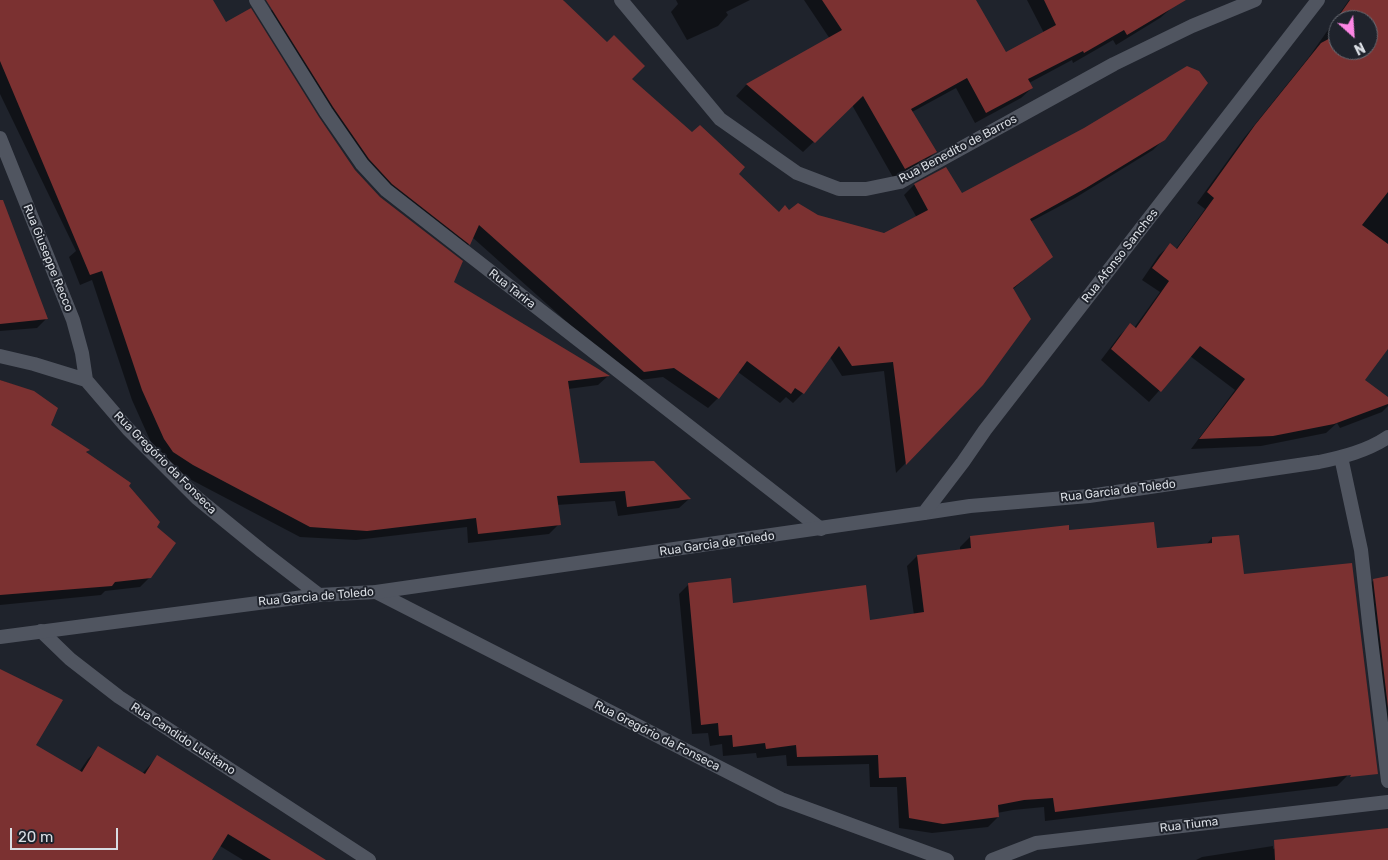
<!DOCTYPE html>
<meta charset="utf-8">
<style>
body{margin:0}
#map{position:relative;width:1388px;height:860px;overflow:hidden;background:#1f232c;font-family:Rubik,sans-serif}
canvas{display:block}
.north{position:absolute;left:1328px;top:10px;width:50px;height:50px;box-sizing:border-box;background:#1f232c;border:1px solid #696d75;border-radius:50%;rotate:154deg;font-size:14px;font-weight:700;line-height:20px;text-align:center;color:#d9dde3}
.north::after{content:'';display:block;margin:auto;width:18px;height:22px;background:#fc86e4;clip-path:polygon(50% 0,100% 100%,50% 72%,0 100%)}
.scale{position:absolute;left:10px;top:828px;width:108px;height:22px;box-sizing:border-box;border:2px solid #d9dde3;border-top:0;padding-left:6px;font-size:15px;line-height:18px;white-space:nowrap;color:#d9dde3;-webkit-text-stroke:4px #1f232c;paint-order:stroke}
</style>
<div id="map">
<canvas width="1388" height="860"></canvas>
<div class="north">N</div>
<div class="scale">20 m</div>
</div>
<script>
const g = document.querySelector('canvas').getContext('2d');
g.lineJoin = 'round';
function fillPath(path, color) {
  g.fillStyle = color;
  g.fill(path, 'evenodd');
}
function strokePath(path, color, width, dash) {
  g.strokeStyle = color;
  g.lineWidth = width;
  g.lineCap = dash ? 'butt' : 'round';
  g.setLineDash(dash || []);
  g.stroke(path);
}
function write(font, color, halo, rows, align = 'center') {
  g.font = font + ' Rubik,sans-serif';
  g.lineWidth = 4;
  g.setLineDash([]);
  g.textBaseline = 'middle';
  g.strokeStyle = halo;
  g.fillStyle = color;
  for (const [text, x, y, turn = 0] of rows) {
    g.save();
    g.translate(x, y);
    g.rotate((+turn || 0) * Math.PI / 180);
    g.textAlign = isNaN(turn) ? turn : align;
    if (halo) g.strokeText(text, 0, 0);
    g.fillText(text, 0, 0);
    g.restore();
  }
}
fillPath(new Path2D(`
 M0,0h198l27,23 93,95 37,53 98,111 155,94 -10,9 -30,4 11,75 110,35 -10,9 -61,8 -3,-15 -58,4 2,19 -10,10 -81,9 -1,-16 -111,13 -56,-3 -118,-62 -28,-26 -22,-49 -40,-120 -12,5 -11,-28 7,-6 -76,-157z
 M284,0h280l-1,1 68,78 148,134 10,-2 29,5 66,19 33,-17 -13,-23 10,-10 31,-17 16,27 203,-56 -11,11 -78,48 -45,24 21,34 -39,34 -30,95 -86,88 -12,-102 -42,5 -12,-19 -27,36 -10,10 -7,-6 -6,6 -42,-31 -20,26 -10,10 -45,-31 -30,4 -161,-144 -3,7 -9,10 -78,-61 -120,-175z
 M676,0h74l-24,12 2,3 -10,11 -31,14 -16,-28 7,-8z
 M804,0h170l31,54 39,-21 -17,-33h154l-21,18 -44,27 -3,-5 -40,23 -1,-3 -43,23 3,5 -11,10 -46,25 -19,-35 -44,24 23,40 -10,10 -31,17 -42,-74 -49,47 -67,-56 10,-11 84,-46z
 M1349,0h39v347l-25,33 25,18v8l-6,6 -42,16 -3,-5 -11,10 -65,13 -70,3 44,-59 -45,-34 -41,46 -48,-42 19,-25 10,-10 4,3 26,-36 -18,-12 17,-25 11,-10 6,4 29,-40 -8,-6 47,-65 65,-81zM1338,20h30v30h-30z
 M0,213l46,106 -9,9 -37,3z
 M0,380l34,12 16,33 38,26 -2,2 41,33 28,42 -5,49 -10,10 -35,4 -4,4 -101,10z
 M1068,531l88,18 50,-4 6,-7 30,37 104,193 1,8 -10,10 -292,35 -1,-14 -31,3 -16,3 1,4 -10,10 -56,6 -33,-5 -2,-41h-27l-1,-23 -82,2 -1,-11 -29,3 -1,-5 -33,3 -1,-12 -12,2 -2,-13 -16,1 -13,-140 10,-10 43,21 136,17 46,-7 -7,-49 10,-10 43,-5v-4l10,-10z
 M1388,578v185l-26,-172 12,-11z
 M0,673l34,72 45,27 9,-13 11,-11 43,26 15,-17 167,103h-81l-23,-14 -9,14h-211z
 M1388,830v30h-192l6,-3 71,-11v3l32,-11z`), '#0007');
fillPath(new Path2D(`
 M0,0h213l13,22 25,-14 68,109 36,53 25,27 83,64 -9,21 156,94 -42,5 12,82 74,-2 37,38 -64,8 -2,-16 -68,5 4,29 -83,9 -2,-16 -109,13 -57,-4 -117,-62 -20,-13 -9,-13 -22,-49 -40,-119 -12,4 -90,-214z
 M266,0h297l44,42 7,-7 31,31 -13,13 60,53 8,-7 45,42 -6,7 40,38 6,-7 4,5 9,-7 20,12 66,18 44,-23 -14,-26 32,-17 16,26 122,-65 103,-62 12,5 9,12 -43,57 -79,48 -56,31 23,38 -40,31 18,31 -48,66 -77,80 -13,-103 -41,4 -13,-20 -35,48 -9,-6 -4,6 -44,-33 -28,38 -45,-31 -30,4 -165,-147 -9,20 -78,-61 -23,-25 -36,-52z
 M822,0h154l30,52 50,-27 -12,-25h142l-59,35 -3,-5 -40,23 -1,-2 -55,28 5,9 -47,25 -19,-35 -56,31 26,43 -32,17 -42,-73 -48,47 -69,-59 96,-54z
 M1350,0h38v192l-26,33 26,19v105l-23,31 23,17v7l-54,20 -61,12 -74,3 46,-60 -45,-33 -39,46 -50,-43 19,-26 6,5 33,-47 -17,-13 18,-25 7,6 37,-51 -7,-6 48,-67 66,-82 17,-9v16h30v-30h-30v13l-7,-6z
 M0,200h3l45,119 -48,5z
 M0,380l34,11 24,17 -7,17 39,25 -4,2 45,31 -2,3 31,36 -3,5 19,16 -25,35 -36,4 -3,4 -112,9z
 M1154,522l3,26 55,-5v-6l27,-2 5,39 108,-11 26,211 -28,3 1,-2 -296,37 -2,-14 -29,2 -26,5 1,12 -56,7 -34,-6 -3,-41 -27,1 -1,-23 -81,2 -1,-12 -30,4 -1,-6 -32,4 -1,-12 -13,1 -1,-13 -17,2 -13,-142 43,-5 2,25 133,-18 4,35 54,-8 -7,-57 54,-7 -1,-12 99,-11v5z
 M1388,576v132l-15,-129z
 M0,669l63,31 -27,45 46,27 16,-26 47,28 12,-19 169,105h-55l-43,-26 -16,26h-212z
 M1388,828v32h-113l-1,-20z`), '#7b3131');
strokePath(new Path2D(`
 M256,0l70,112 36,52 24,26 435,339
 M621,0l99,119 77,54 42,16h27l34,-7 214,-118 78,-38 63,-26
 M0,138l73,182 9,33 4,27
 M0,356l34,8 52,16 42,49 69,69 65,53 57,44
 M1341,457l20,93 8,73 19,158
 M924,513l46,-7 119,-10 230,-34c24,-5 48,-11 69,-25
 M376,592l405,207 166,61
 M41,631l29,28 49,38 250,163
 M992,860l44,-17 352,-41`), '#505560', 14);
strokePath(new Path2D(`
 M0,637l319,-42 57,-3 548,-79 39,-51 22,-32 333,-430`), '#505560', 14);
write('12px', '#d9dde3', '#1f232c', [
 ["Rua Benedito de Barros",958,149,-28],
 ["Rua Afonso Sanches",1120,256,-52],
 ["Rua Giuseppe Recco",48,258,68],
 ["Rua Tarira",512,289,38],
 ["Rua Gregório da Fonseca",165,463,45],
 ["Rua Garcia de Toledo",1118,491,-7],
 ["Rua Garcia de Toledo",717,544,-8],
 ["Rua Garcia de Toledo",316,597,-5],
 ["Rua Gregório da Fonseca",657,736,27],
 ["Rua Candido Lusitano",183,739,33],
 ["Rua Tiuma",1189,825,-7]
]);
</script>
